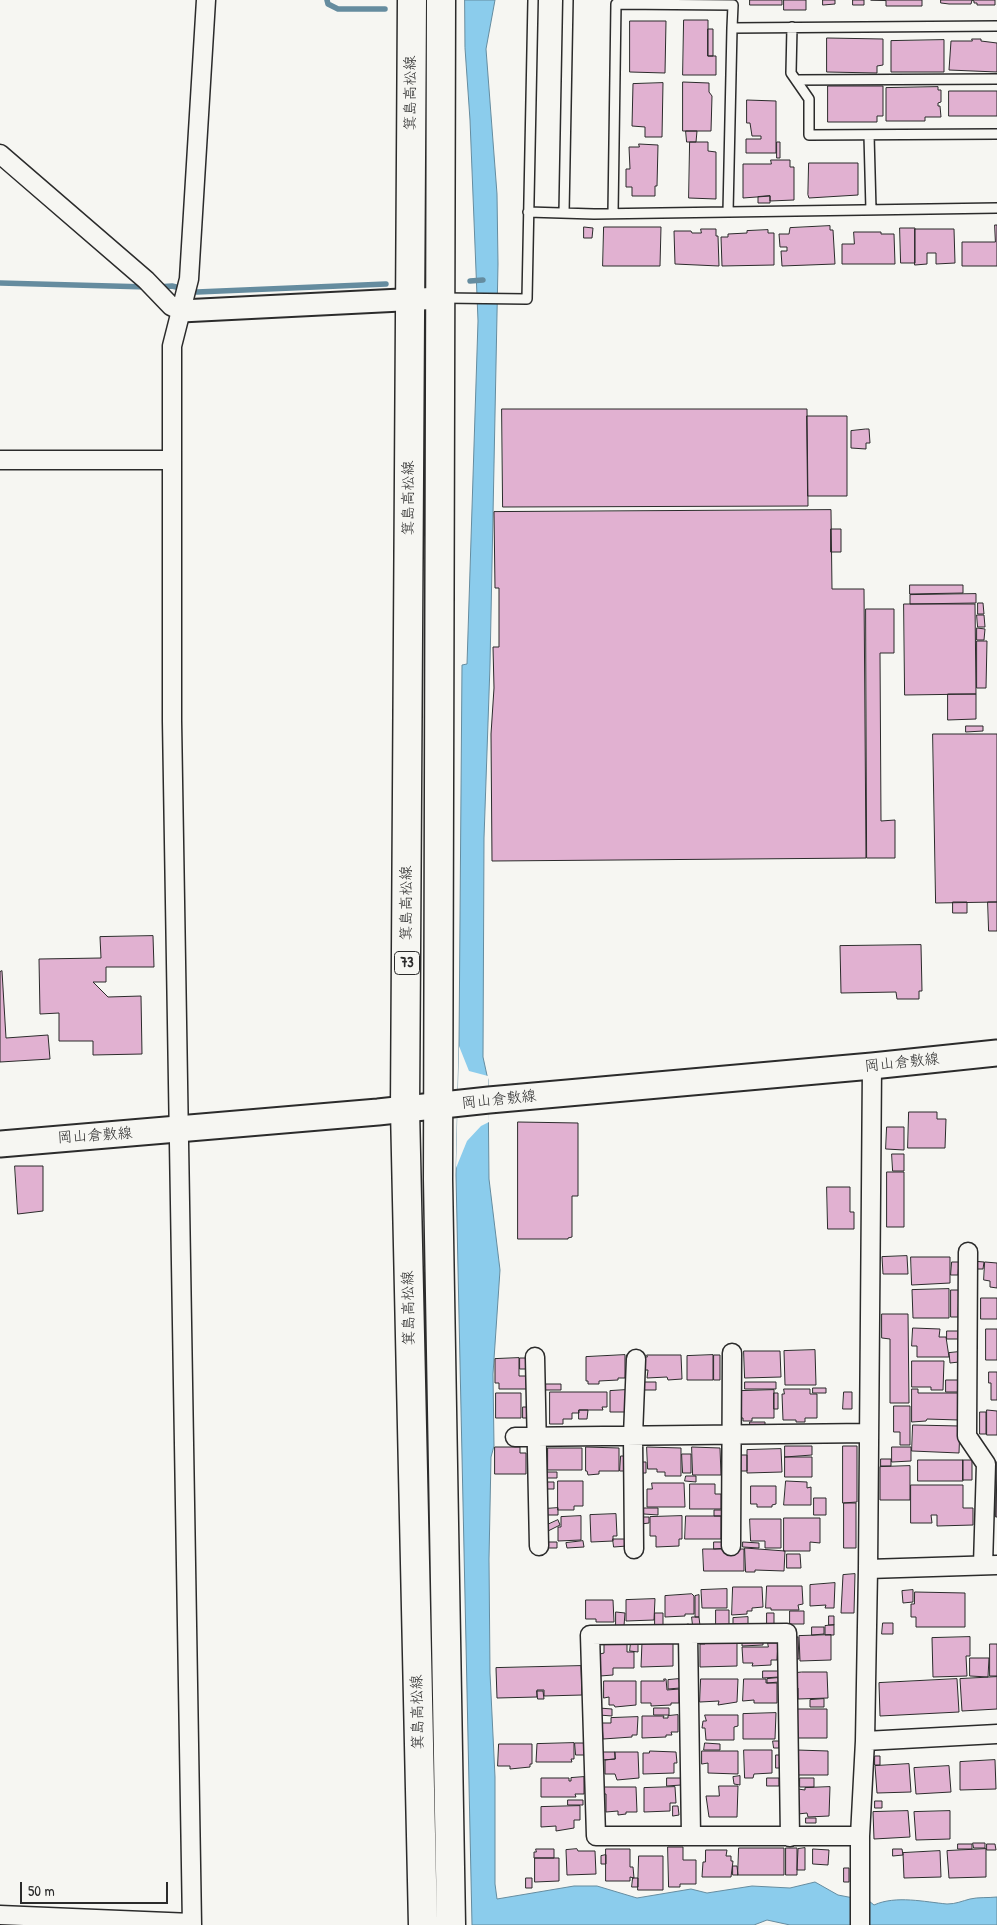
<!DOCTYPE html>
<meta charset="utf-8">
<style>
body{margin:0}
#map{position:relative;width:997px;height:1925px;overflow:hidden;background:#f6f6f2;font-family:"Patrick Hand",sans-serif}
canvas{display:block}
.scale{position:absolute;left:20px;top:1882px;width:148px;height:22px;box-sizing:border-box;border:2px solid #2b2b2b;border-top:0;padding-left:6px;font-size:15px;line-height:18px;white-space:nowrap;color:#2b2b2b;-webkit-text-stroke:4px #f6f6f2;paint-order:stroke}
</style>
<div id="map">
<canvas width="997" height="1925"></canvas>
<div class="scale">50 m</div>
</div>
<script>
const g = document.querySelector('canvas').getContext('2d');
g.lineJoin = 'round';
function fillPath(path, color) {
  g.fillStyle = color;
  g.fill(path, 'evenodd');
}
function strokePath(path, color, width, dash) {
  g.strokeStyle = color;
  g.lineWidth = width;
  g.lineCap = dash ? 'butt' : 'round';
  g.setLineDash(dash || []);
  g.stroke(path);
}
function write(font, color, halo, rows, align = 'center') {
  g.font = font + ' "Patrick Hand","Klee One",sans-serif';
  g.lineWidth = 5;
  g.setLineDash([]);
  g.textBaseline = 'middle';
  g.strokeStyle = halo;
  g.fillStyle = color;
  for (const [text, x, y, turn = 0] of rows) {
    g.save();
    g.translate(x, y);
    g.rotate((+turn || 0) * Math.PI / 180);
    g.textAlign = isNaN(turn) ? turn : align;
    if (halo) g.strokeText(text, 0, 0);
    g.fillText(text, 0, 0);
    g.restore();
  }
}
const water = new Path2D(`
 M465,0h30l-9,49 11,145 1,70 -8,401 -6,173 -1,219 5,23 1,99 11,91 -7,104 1,72 -3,11 -2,102 1,114 5,104v107l2,15 77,-13h23l40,12 54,-9 16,4 45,-7 38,2 25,-6 23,13 31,6 5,4c22,-10 51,-3 73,-1 9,0 15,-3 23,-5 8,-2 18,-1 27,-2v28h-207l-23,-5 -13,5h-282l-16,-750 3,-129 3,-381 5,-1 11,-343 -8,-201 -5,-72z`);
fillPath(water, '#8bccec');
strokePath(water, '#658c9f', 1);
fillPath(new Path2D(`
 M459,1046l10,25 19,5 1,46 -8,4 -14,15 -11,27z`), '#f6f6f2');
strokePath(new Path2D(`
 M327,0l1,4 10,5h47
 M470,281l13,-1
 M0,283l148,4
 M157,287l15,-1 25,6 189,-8`), '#658c9f', 5.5);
const building = new Path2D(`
 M750,0h32v5h-32z
 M784,0h22v10h-22z
 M823,0h12v4l-12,1z
 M853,0h11v5h-11z
 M871,0h51v6h-36v-5z
 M941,0h54v5h-18v-2h-3v-2l-2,-1 -1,4h-22l-8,-1z
 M684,20h24v36h8v19h-33z
 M630,21h36l-1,52 -35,-1z
 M708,29h5v27h-5z
 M827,38l56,1v26l-6,1v7l-50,-1z
 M972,39h9v2l16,2v29l-48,-2 2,-29h21z
 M944,40v32h-53v-31z
 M683,82l26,1v9l3,4 -1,35h-28z
 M663,83l-1,54h-17v-10l-13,-1 1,-42z
 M828,86h55v30h-6v6h-49z
 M938,87v3h3v12l-3,1v3h2l1,11h-16v4h-39v-33z
 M949,91h48v25h-48z
 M747,100l29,1v52h-30v-14h15v-3h-9l-2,-13h-3z
 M686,131h11l-1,11h-9z
 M690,142h18v9l8,1v47l-27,-1z
 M777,142h3v16h-3z
 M639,144l19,1 -1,41h-2v10h-23v-9h-6v-18h4l-1,-22h10z
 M771,160h19v7h4v33l-24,1v-5l-27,2v-34h28z
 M809,163h49v32l-49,3 -1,-3z
 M770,196v7h-12v-6z
 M995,225h2v41h-35v-24h33z
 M830,226v4h3l2,34 -53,2 -1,-15h6v-4h-7l-1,-13h10l1,-6z
 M584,227l9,1 -1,10h-8z
 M604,227h57l-1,39h-57z
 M900,228h15v35h-14z
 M701,229h15v7h2l1,30 -44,-2 -1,-33h17l1,2h9z
 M915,229h39l1,34 -19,1v-11h-9v11l-12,1z
 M768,230v3h6v32l-52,1 -1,-29h7v-3l19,-1v-2z
 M854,232h27v2h13l1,30h-53v-20h12z
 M502,409h305l1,97 -305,1z
 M807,416h40v80h-39z
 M866,429h3l1,14h-4v6l-15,-1v-17z
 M831,510l1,79h32l2,269 -374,3 -1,-127 3,-46 -1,-41h6v-59h-4l-1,-76z
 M831,529h10v23h-10z
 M910,585h53v8l-53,1z
 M976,594v9l-66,1v-9z
 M978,603h5l1,11h-6z
 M904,604h71l1,90 -71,1z
 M866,609h28v44h-14l1,168 14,-1v38h-28z
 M977,615h7l1,12h-7z
 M977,628l8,1 -1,11h-7z
 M977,641h10l-1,47h-9z
 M948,694h28v25l-28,1z
 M966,726h17v5l-17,1z
 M933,734h64v168l-61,1z
 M953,902h14v11h-14z
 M988,902h9v29h-8z
 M153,936l1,31h-48v15h-13l15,15 33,-1 1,58 -49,1v-14h-34v-28l-19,1 -1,-55 62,-1 -1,-21z
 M921,945l1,46h-3v8h-22l-1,-7 -55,1 -1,-47z
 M2,971l4,67 42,-3 2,24 -50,3v-90z
 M909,1112h28v7h9l-1,29h-37z
 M518,1122l60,1v73h-6v41l-4,1v1h-50z
 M887,1127h17v23l-18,-1z
 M892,1154h12v17h-11z
 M15,1166h28v45l-25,3z
 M887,1172h17v55h-17z
 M827,1187h23v25h4v17h-26z
 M907,1256l1,18h-25l-1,-17z
 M911,1257h39v26l-38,2z
 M972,1261l12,1 -1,7h-11z
 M952,1262h7l-1,13h-7z
 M985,1262l12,1v25l-7,-1v-6l-6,-1z
 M949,1289v29h-36l-1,-28z
 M951,1290h8l-1,27h-7z
 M981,1298h16v21h-16z
 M882,1314h26l1,89h-19v-64l-8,-1z
 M913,1328l27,1 -1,8h7l3,20h-32v-11h-5z
 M986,1329h11v31h-11z
 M947,1331h11v8h-11z
 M815,1350l1,35h-31l-1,-34z
 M744,1351h36l1,26 -36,1z
 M959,1352v10l-9,1 -1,-10z
 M625,1355v23h-7v2l-19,1v3h-11v-3h-2v-24z
 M647,1355h34l1,24 -14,1 -1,-3 -20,1 1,-8h-6v-13h5z
 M713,1355v25h-26v-24z
 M714,1355h6v25h-6z
 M519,1358v18h8v13h-28v-6h-4v-24z
 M520,1358h7v11h-7z
 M912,1361h32l-1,29h-12v-3h-19z
 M989,1372h8v28h-6v-17h-2z
 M946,1380h13l-1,12h-12z
 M642,1382h14v8h-14z
 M745,1382h31v7h-31z
 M546,1384h15v6h-15z
 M813,1388h13v5h-13z
 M784,1389h26v5h7v24h-12v4h-9v-2h-13l-1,-26h2z
 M912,1389h6v4h41v27l-32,-1 -1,2 -14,1z
 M626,1390v22h-16v-21z
 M774,1390v28h-22v3h-9v-3h-2v-27z
 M550,1392h57v15h-5l1,3h-24v3h-7v6h-9v5h-13z
 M844,1392h8v17h-9z
 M496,1393h25v25h-25z
 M774,1393h4v16h-4z
 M894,1406h16v39h-10v-13h-6z
 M523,1407h4v11h-4z
 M579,1410h9l-1,9h-8z
 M987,1410l10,1v24h-10z
 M980,1412h6v22h-6z
 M750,1422h15v5h-15z
 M913,1425l47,1 -1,27 -47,-2z
 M785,1446h27v9l-27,2z
 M843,1446h14v56l-14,1z
 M495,1447h25v6h6v21h-31z
 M586,1447l33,1v23h-20v3l-11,1 -1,-4h-1z
 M647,1447l34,1v28h-16v-4h-8v-3h-9z
 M692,1447l28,1 1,27h-28z
 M892,1447h19v14l-19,1z
 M548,1448h34v22h-34z
 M781,1449l1,23 -35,1v-23z
 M682,1454h9v19h-8z
 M741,1455h6v16h-7z
 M621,1456h7v15h-8z
 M785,1457h27v20h-27z
 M881,1459h10v7h-10z
 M918,1460h45v21h-45z
 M963,1460h9v20h-9z
 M641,1462h5v11h-5z
 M996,1462l1,55h-1z
 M910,1466v34h-30v-33z
 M543,1472h14v6h-14z
 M686,1476h10v6l-11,-1z
 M558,1481h25v25h-9v4h-16z
 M786,1481l21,1v6l4,-1v18h-27z
 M545,1482h9v7h-9z
 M652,1483h32l1,24h-38v-18h5z
 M690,1484h25v10h6v15h-31z
 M911,1485h52v23h10v17l-36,1v-11h-6l1,8h-21z
 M751,1486h25v18l-4,1v2h-15v-3h-6z
 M814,1498h12v17h-12z
 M844,1503h12v45h-12z
 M722,1504h4v12h-12v-6h8z
 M558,1508v7h-14v-6z
 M644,1508h14v7l-14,-1z
 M616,1514l1,22h-4v5l-22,1 -1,-27z
 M581,1516v24l-23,1v-14h3v-10z
 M682,1516v23h-3v7l-23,1v-11h-6v-19z
 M686,1516h35v23h-36z
 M641,1517h8v6l-8,1z
 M784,1518h36v25l-10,-1v9h-26z
 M750,1519h31v29h-16v-7h-14z
 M558,1520l2,5 -12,6 -3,-5z
 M613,1539h14v7l-13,1z
 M583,1541l1,6 -17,1 -1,-5z
 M546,1542h11v6h-11z
 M714,1542h11l1,6 -12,1z
 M743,1542l16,1v5l-16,-1z
 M745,1548l40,3 -1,20 -29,-1v2h-9z
 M703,1549h41v22h-40z
 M787,1554h13l1,14h-14z
 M855,1574l-1,39h-13l2,-38z
 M835,1583l-1,25h-9l1,-3 -16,1v-21z
 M767,1586h35l1,18 -5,1 1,5h-28v-2h-5z
 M733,1587h29l1,20 -11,1v3h-5v3l-15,1z
 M727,1589v19h-25l-1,-18z
 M913,1590v12l-10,1 -1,-12z
 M915,1592l50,1v34h-49v-10h-5v-13h3z
 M692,1594l2,2v18h-9v2l-20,1v-21z
 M699,1595v22h-4v-21z
 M655,1599l-1,21 -28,1v-21z
 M586,1600h27l1,22h-18v-3h-10z
 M716,1610h13v16l-13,-1z
 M790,1611h14v13h-14z
 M616,1612l9,1 -1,13h-8z
 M655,1613h8v14l-8,-1z
 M767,1613h7v12h-7z
 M829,1616h5v9h-5z
 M692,1617h7l1,9h-7z
 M748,1617v8h-15v-7z
 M883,1623h10v11h-11z
 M834,1625v10h-9v-9z
 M812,1627h12v7l-12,1z
 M831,1635v25l-31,1 -1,-25z
 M793,1637h5l1,22h-5z
 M970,1637v19h-4l1,20 -34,1 -1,-39z
 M763,1639v6l-21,1v-6z
 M737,1640v26l-37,1v-23h5v-3z
 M673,1641v25l-32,1 1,-25z
 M627,1642v10h7v16h-21v7l-13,1v-22l4,-1v-10z
 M631,1642l7,1v9l-8,-1z
 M768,1643h10l-1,17h-6v5l-19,1 1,-3h-10l-1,-16h26z
 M990,1644h7v32h-7z
 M970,1658h19l-1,19 -18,-1z
 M581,1666l1,29 -38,1v-6h-7v7l-40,1 -1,-30z
 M763,1671h16v6l-16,1z
 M802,1672h25l1,26 -30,1v-11h-2v-15z
 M997,1677v32l-35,2 -2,-32z
 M778,1678l1,4 -12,1v-4z
 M664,1679h2l1,11 12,-1v14h-8v2l-20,1v-3h-10v-22h23z
 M679,1679l1,9 -12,1v-9z
 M701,1679h37l-1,23 -19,3 1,-4 -19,1z
 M744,1679h22v4h11v20h-23v-3l-11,1z
 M957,1679l2,33 -79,4 -1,-33z
 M604,1681h32v24l-21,2 -1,-2h-5v-8l-5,1z
 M537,1691h6l1,8h-6z
 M824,1699v8h-14v-7z
 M599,1708l13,1v7l-13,-1z
 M654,1708h15v7h-15z
 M795,1709h32v29h-30z
 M776,1713l-1,26h-32v-25z
 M678,1715v17h-7l1,3h-6v2l-24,1v-22h22l-1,2h5v-2z
 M705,1715h33v11l-4,1v13h-28l-1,-12h-3l1,-7h3z
 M638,1717l-1,18h-5v2l-29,2 -1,-16h9v-5z
 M773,1741h6v7h-5z
 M574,1743v16h-3l1,3h-36l1,-18z
 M575,1743h10l1,12h-10z
 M705,1743l15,1v6h-16z
 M499,1744h33v20h-2v3l-20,2v-3h-12z
 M744,1750h28v23l-18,1 -1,4h-8z
 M797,1750l31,1v24h-30z
 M650,1751l26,1 1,11h-3v10l-31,1v-21h6z
 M702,1751h36v23l-30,-1v-10l-6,1z
 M602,1752h13v7l-13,1z
 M615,1752h23l1,26 -22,2 -2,-6h-10v-14l10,-1z
 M776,1755h5v13h-5z
 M875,1756h5v9h-5z
 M995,1760l1,29 -36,1v-28z
 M909,1764l2,28 -34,1 -2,-27z
 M949,1766l2,26 -35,2 -2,-26z
 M740,1776v9l-6,-1 -1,-7z
 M584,1777v17h-9l1,3h-35v-19h28v3h2v-3z
 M667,1778h14v7l-14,1z
 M767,1778h12v8h-12z
 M800,1778h14v9h-14z
 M719,1786h19l-1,31h-28l-3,-21h13z
 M601,1787h35l1,25h-11v2l-8,1v-4l-12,1v-18h-5z
 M675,1787l1,16h-6v8l-26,1v-24z
 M830,1787l-1,29 -21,1 -1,-4 -9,1v-25l7,1v-2z
 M568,1800h15v5h-15z
 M875,1801h7v7h-7z
 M580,1806v14h-6v8l-18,3v-5l-15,1v-20z
 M673,1806h5l1,9 -6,1z
 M908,1811l2,26 -36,2 -1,-27z
 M950,1811v28l-34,1 -2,-28z
 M806,1818h10v5h-10z
 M973,1843h12v5h-11z
 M958,1844h14v5h-14z
 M987,1844h8l1,6h-9z
 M668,1847h15v13h13v24h-16v3h-11z
 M739,1848h45v27h-46z
 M786,1848h11v27h-11z
 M805,1848v22h-8l1,-21z
 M536,1849h18v9h-20v-6h2z
 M577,1849l1,2h17l1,23 -29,1 -1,-25z
 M606,1849h24v18h3l1,11 -4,-1v4h-24z
 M813,1849l16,1 -1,15 -15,-1z
 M893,1849h9l1,6 -10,1z
 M986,1849v28l-37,1 -2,-27z
 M706,1850h21l-1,6h5v5h2l-2,16h-29l1,-15h2z
 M940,1851l1,26 -37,1 -1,-25z
 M606,1855v9h-5v-8z
 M639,1856h24v34h-25z
 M535,1858h24v23l-24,1z
 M733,1866h4l1,9h-5z
 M844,1868h5v14h-5z
 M526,1878h6v10h-6z
 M633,1878h5v9h-6z`);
fillPath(building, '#e1b1d1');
strokePath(building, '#2b2b2b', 1);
const service = new Path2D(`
 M792,27l-1,46 18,26v36l188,-1
 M796,80l201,-1
 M869,135l2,75
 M528,212l66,2 403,-6
 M728,212l4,-184
 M564,213l4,-213
 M613,213l3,-209 117,1 -1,23 265,-2
 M443,298l84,1 6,-299`);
const minor = new Path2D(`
 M0,154l146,126 25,26 10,5
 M0,460h172
 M968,1252l-1,184 19,28 -3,101
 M535,1357l4,189
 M515,1437l354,-4
 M731,1546l1,-193
 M634,1549l-1,-113 3,-77
 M868,1569l129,-4
 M688,1634l3,202
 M865,1741l132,-7
 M790,1837l-3,-204 -197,2 6,201h264
 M0,1915l192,8
 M192,1925l-20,-1204v-375l17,-67 17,-279
 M860,1925v-89l5,-95 3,-172 4,-503`);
const tertiary = new Path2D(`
 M181,311l260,-13`);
const secondary = new Path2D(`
 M0,1144l378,-32 111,-12 383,-34 125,-13`);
const primary = new Path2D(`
 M412,0l-7,1109 18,816
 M441,0l-3,1179 13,746`);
strokePath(service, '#2b2b2b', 12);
strokePath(minor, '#2b2b2b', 21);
strokePath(tertiary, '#2b2b2b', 25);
strokePath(secondary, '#2b2b2b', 29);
strokePath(primary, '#2b2b2b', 31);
strokePath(service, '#f6f6f2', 9);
strokePath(minor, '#f6f6f2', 18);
strokePath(tertiary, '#f6f6f2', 21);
strokePath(secondary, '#f6f6f2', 25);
strokePath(primary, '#f6f6f2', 28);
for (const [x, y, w] of [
 [407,963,25]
]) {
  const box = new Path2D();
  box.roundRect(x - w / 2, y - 11.5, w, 23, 4);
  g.fillStyle = '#f6f6f2';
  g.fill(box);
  strokePath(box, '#2b2b2b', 1);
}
write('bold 14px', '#2b2b2b', null, [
 ["73",407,963]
]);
write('15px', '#2b2b2b', '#f6f6f2', [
 ["箕島高松線",411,93,-90],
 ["箕島高松線",409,498,-90],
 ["箕島高松線",407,903,-90],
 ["岡山倉敷線",902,1063,-6],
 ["岡山倉敷線",499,1100,-6],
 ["岡山倉敷線",95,1136,-4],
 ["箕島高松線",409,1308,-91],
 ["箕島高松線",418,1712,-91]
]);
</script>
